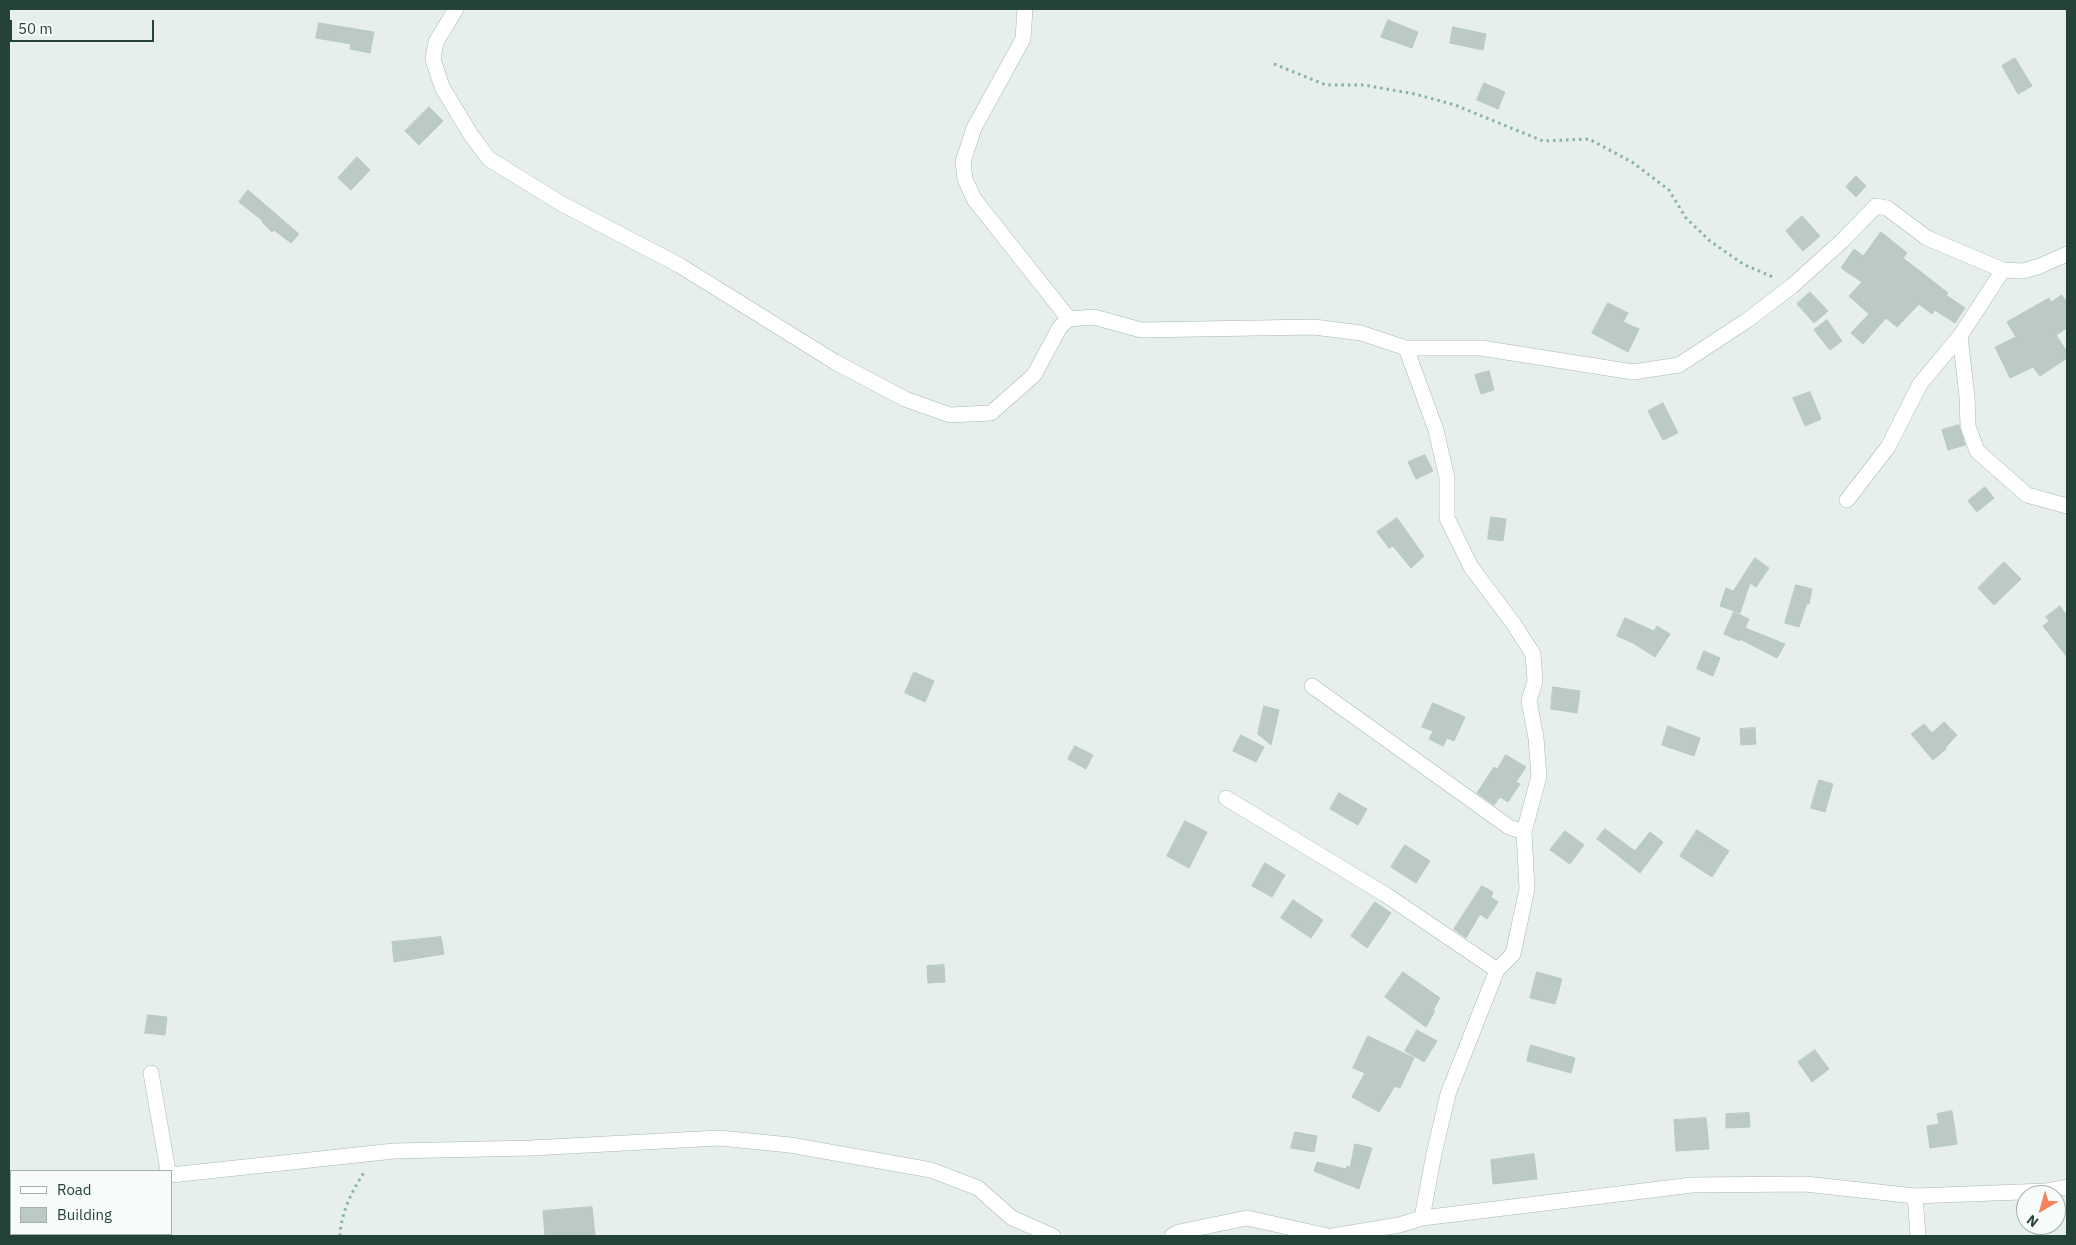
<!DOCTYPE html>
<style>
body{margin:0}
#map{position:relative;width:2076px;height:1245px;overflow:hidden;background:#e6efeb;font-family:"IBM Plex Sans",sans-serif}
canvas{display:block}
.frame{position:absolute;inset:0;border:10px solid #24423a;pointer-events:none}
.legend{position:absolute;left:10px;top:1170px;width:162px;height:65px;box-sizing:border-box;background:#f7fbf9;border:1px solid #a3b1ad;margin:0;padding:6px 9px;list-style:none;font-size:15px;color:#24423a}
.legend li{display:flex;align-items:center;gap:10px;height:25px}
.legend b{width:25px;border:1px solid #a3b1ad}
.north{position:absolute;left:2016px;top:1185px;width:50px;height:50px;box-sizing:border-box;background:#f7fbf9;border:1px solid #a3b1ad;border-radius:50%;rotate:218deg;font-size:14px;font-weight:700;line-height:20px;text-align:center;color:#24423a}
.north::after{content:'';display:block;margin:auto;width:18px;height:22px;background:#f4845f;clip-path:polygon(50% 0,100% 100%,50% 72%,0 100%)}
.scale{position:absolute;left:10px;top:20px;width:144px;height:22px;box-sizing:border-box;border:2px solid #24423a;border-top:0;padding-left:6px;font-size:15px;line-height:18px;white-space:nowrap;color:#24423a;-webkit-text-stroke:4px #f7fbf9;paint-order:stroke}
</style>
<div id="map">
<canvas width="2076" height="1245"></canvas>
<div class="frame"></div>
<ul class="legend">
<li><b style="height:6px;background:#fff"></b>Road</li>
<li><b style="height:14px;background:#bbcac4"></b>Building</li>
</ul>
<div class="north">N</div>
<div class="scale">50 m</div>
</div>
<script>
const g = document.querySelector('canvas').getContext('2d');
g.lineJoin = 'round';
function fillPath(path, color) {
  g.fillStyle = color;
  g.fill(path, 'evenodd');
}
function strokePath(path, color, width, dash) {
  g.strokeStyle = color;
  g.lineWidth = width;
  g.lineCap = dash ? 'butt' : 'round';
  g.setLineDash(dash || []);
  g.stroke(path);
}
const building = new Path2D(`
 M1388,20l30,12 -6,16 -31,-11z
 M319,23l55,9 -4,21 -20,-4 1,-5 -35,-6z
 M1453,27l33,7 -3,16 -33,-7z
 M2015,58l17,28 -14,8 -16,-28z
 M1484,83l21,9 -7,17 -21,-9z
 M429,107l14,14 -24,24 -14,-14z
 M357,157l13,13 -19,20 -13,-12z
 M1856,176l10,10 -10,11 -10,-10z
 M248,190l51,44 -8,9 -17,-13 -2,2 -10,-10 1,-1 -24,-19z
 M1802,216l18,20 -17,15 -17,-20z
 M1881,232l26,21 -4,5 45,35 -2,2 19,13 -10,15 -20,-13 -3,4 -13,-10 -22,23 -11,-9 -23,26 -12,-11 18,-19 -20,-18 13,-14 -21,-14 13,-19 9,7z
 M1810,292l18,19 -14,12 -17,-19z
 M2062,295l5,8v25l-11,7 11,17v6l-27,18 -7,-9 -23,11 -15,-31 21,-10 -9,-15 42,-24 2,4z
 M1608,303l20,10 -5,9 16,7 -11,23 -36,-19z
 M1827,320l15,21 -12,9 -16,-20z
 M1489,371l5,19 -13,4 -6,-19z
 M1810,392l11,27 -16,7 -12,-28z
 M1663,403l15,30 -15,7 -15,-29z
 M1959,425l6,20 -17,5 -6,-20z
 M1425,455l8,16 -17,8 -8,-17z
 M1985,487l9,11 -17,14 -9,-11z
 M1491,517l15,2 -3,22 -15,-2z
 M1397,518l27,38 -13,12 -18,-22 -4,2 -12,-16z
 M1755,558l14,10 -13,19 -6,-4 -10,30 -20,-7 6,-18 7,3z
 M2004,562l17,17 -27,26 -16,-17z
 M1796,585l16,4 -3,15 -2,-1 -8,24 -14,-4z
 M2060,606l7,10v41l-24,-31 6,-5 -3,-4z
 M1734,612l15,7 -4,9 40,16 -8,14 -37,-19v2l-16,-7z
 M1625,618l29,13 3,-5 13,8 -15,23 -22,-14 -16,-7z
 M1704,651l16,7 -7,18 -16,-7z
 M914,672l20,9 -9,21 -20,-9z
 M1553,687l27,4 -3,22 -26,-4z
 M1433,703l32,14 -11,24 -7,-3 -4,8 -14,-7 4,-8 -11,-4z
 M1264,706l15,4 -8,35 -13,-11z
 M1944,722l13,13 -12,13 1,1 -13,11 -22,-26 13,-10 8,9z
 M1668,726l32,12 -6,18 -32,-11z
 M1755,728l1,16 -15,1 -1,-16z
 M1241,735l23,12 -8,15 -23,-11z
 M1075,746l18,9 -7,14 -18,-10z
 M1506,755l20,12 -10,15 4,2 -12,18 -8,-5 -6,8 -17,-12 17,-26 3,2z
 M1819,780l14,4 -8,28 -14,-4z
 M1339,793l28,16 -9,16 -28,-16z
 M1185,821l22,11 -18,36 -22,-12z
 M1605,829l30,22 15,-19 13,10 -23,31 -43,-34z
 M1697,830l32,21 -17,26 -32,-21z
 M1565,831l19,14 -14,19 -20,-14z
 M1405,845l25,16 -14,22 -25,-16z
 M1265,863l20,12 -13,22 -20,-11z
 M1482,886l11,6 -2,5 7,5 -11,17 -7,-5 -14,24 -12,-9z
 M1293,900l30,20 -12,18 -30,-20z
 M1375,902l16,11 -24,35 -16,-12z
 M441,937l3,17 -50,8 -2,-20z
 M944,965l1,17 -17,1 -1,-17z
 M1403,972l37,26 -7,12 2,1 -9,16 -41,-30z
 M1537,972l25,7 -7,25 -25,-6z
 M148,1015l19,2 -2,18 -20,-2z
 M1417,1030l20,11 -13,21 -19,-11z
 M1368,1036l46,22 -14,30 -5,-2 -16,26 -27,-15 13,-24 -12,-5z
 M1531,1045l44,13 -4,15 -44,-12z
 M1815,1050l14,19 -17,13 -14,-20z
 M1952,1111l5,33 -27,4 -3,-22 12,-2 -2,-10z
 M1749,1113l1,14 -24,1v-14z
 M1706,1118l3,31 -33,2 -2,-31z
 M1295,1132l22,4 -3,16 -23,-4z
 M1355,1144l17,4 -13,41 -45,-18 3,-9 29,7 1,-3 3,1z
 M1534,1154l3,25 -44,5 -2,-24z
 M592,1207l3,29h-50l-2,-25z`);
fillPath(building, '#bbcac4');
strokePath(building, '#b8c9c2', 1);
const street = new Path2D(`
 M456,9l-20,33 -3,17 9,28 29,48 18,24 73,45 117,61 156,97 70,37 45,16 41,-2 43,-38 26,-48 9,-8 12,-1 13,-1 47,13 173,-3 47,6 45,15h75l152,24 46,-7 70,-46 43,-33 50,-45 34,-35 11,2 40,30 76,32 20,1 17,-5 27,-12
 M1025,9l-2,30 -49,89 -11,34 2,17 9,20 95,120
 M1960,336l7,61 1,29 9,25 50,44 40,11
 M1406,348l30,82 11,48v40l24,49 42,56 20,31 2,27 -6,20 7,37 3,38 -15,56 3,57 -14,65 -16,16 -49,124 -14,60 -12,64
 M1847,500l41,-53 32,-63 40,-48 43,-66
 M1312,686l197,141 15,5
 M1226,798l160,97 111,75
 M151,1073l17,98
 M171,1175l223,-24 137,-3 188,-10 71,7 141,25 47,18 34,30 41,18
 M9,1185h2
 M1915,1196l3,40
 M1172,1236l7,-4 68,-14 81,18
 M1333,1236l66,-11 23,-7 270,-33 113,-1 110,12 131,-5 21,-4`);
strokePath(street, '#a8b8b2', 16);
strokePath(new Path2D(`
 M1274,64l52,21h38l51,9 40,11 88,36 46,-2 43,23 37,28 17,28 24,23 33,23 32,14
 M340,1236c1,-24 12,-45 25,-65`), '#86b3a5', 3, [2.5, 4]);
strokePath(street, '#fff', 15);
</script>
